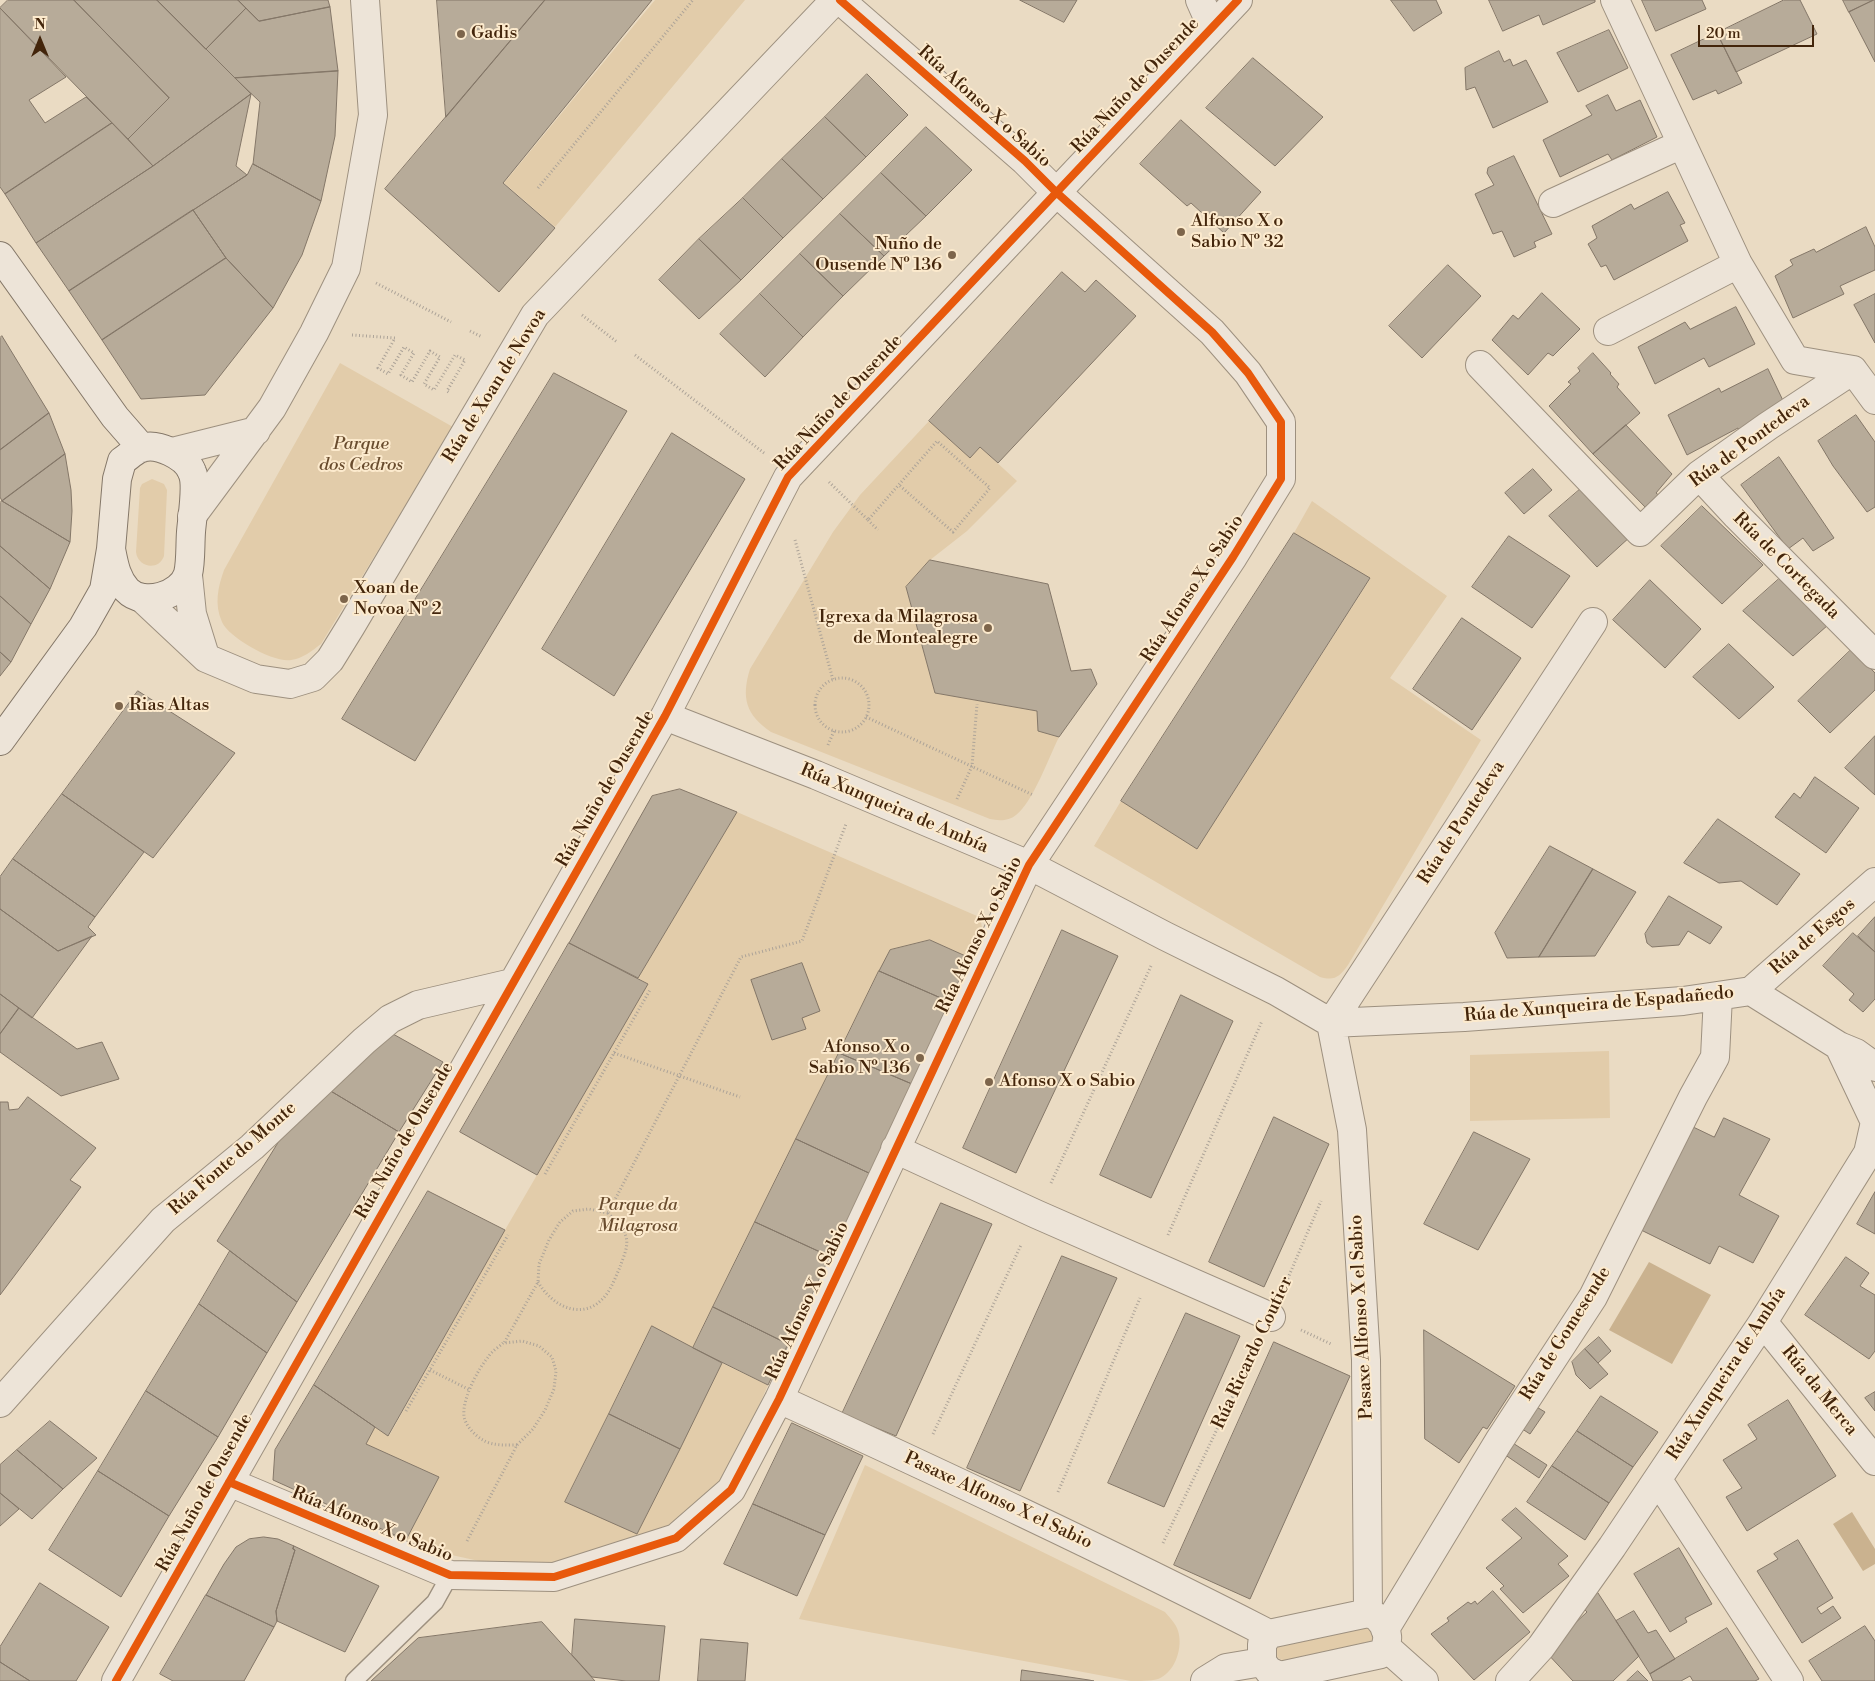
<!DOCTYPE html>
<meta charset="utf-8">
<style>
body{margin:0}
#map{position:relative;width:1875px;height:1681px;overflow:hidden;background:#eadbc3;font-family:"Libre Bodoni",serif}
canvas{display:block}
.north{position:absolute;left:15px;top:15px;width:50px;height:50px;-webkit-text-stroke:4px #fceacd;paint-order:stroke;rotate:0deg;font-size:14px;font-weight:700;line-height:20px;text-align:center;color:#43250b}
.north::after{content:'';display:block;margin:auto;width:18px;height:22px;background:#43250b;clip-path:polygon(50% 0,100% 100%,50% 72%,0 100%)}
.scale{position:absolute;left:1698px;top:25px;width:116px;height:22px;box-sizing:border-box;border:2px solid #43250b;border-top:0;padding-left:6px;font-size:15px;line-height:18px;white-space:nowrap;color:#43250b;-webkit-text-stroke:4px #fceacd;paint-order:stroke}
</style>
<div id="map">
<canvas width="1875" height="1681"></canvas>
<div class="north">N</div>
<div class="scale">20 m</div>
</div>
<script>
const g = document.querySelector('canvas').getContext('2d');
g.lineJoin = 'round';
function fillPath(path, color) {
  g.fillStyle = color;
  g.fill(path, 'evenodd');
}
function strokePath(path, color, width, dash) {
  g.strokeStyle = color;
  g.lineWidth = width;
  g.lineCap = dash ? 'butt' : 'round';
  g.setLineDash(dash || []);
  g.stroke(path);
}
function write(font, color, halo, rows, align = 'center') {
  g.font = font + ' "Libre Bodoni",serif';
  g.lineWidth = 4;
  g.setLineDash([]);
  g.textBaseline = 'middle';
  g.strokeStyle = halo;
  g.fillStyle = color;
  for (const [text, x, y, turn = 0] of rows) {
    g.save();
    g.translate(x, y);
    g.rotate((+turn || 0) * Math.PI / 180);
    g.textAlign = isNaN(turn) ? turn : align;
    if (halo) g.strokeText(text, 0, 0);
    g.fillText(text, 0, 0);
    g.restore();
  }
}
fillPath(new Path2D(`
 M655,0h90l-190,227 -51,-44z
 M340,363l113,64 -132,217c-8,6 -19,15 -30,16 -17,3 -62,-22 -69,-38 -8,-18 -4,-35 2,-52z
 M929,421l41,37 10,-11 37,34 -50,50 -37,29 -24,27 29,106 102,18 1,20 21,6c-10,20 -26,65 -43,78 -7,6 -17,6 -26,4l-219,-87c-25,-17 -30,-34 -21,-63l83,-137 27,-37z
 M152,479l12,5 3,6 -3,66c-5,15 -26,12 -28,-4l4,-64 2,-4z
 M1312,501l135,95 -57,82 91,62 -133,225c-9,12 -13,16 -28,12l-226,-131 27,-45 76,48 173,-270 -76,-46z
 M737,812l240,104 4,6 2,11 -13,25 -40,-18 -40,10 -197,398 -41,-21 -87,174 72,33 85,-171 46,22 -34,76 -11,17 -41,44 -109,41 -52,2 -42,-4 -32,-7 -41,-14 33,-63 -73,-33 9,-17 14,9 116,-206 143,-246 -10,-6z
 M1609,1051l1,67 -140,3v-66z
 M865,1465l300,147c6,7 13,14 14,23 3,16 -5,38 -21,44 -8,2 -19,2 -27,2l-332,-62z
 M1369,1625l5,12 -2,4 -85,20c-9,-1 -14,-6 -11,-15z`), '#e2ccaa');
fillPath(new Path2D(`
 M1649,1262l62,33 -39,69 -63,-34z
 M1852,1512l23,37v15l-12,7 -30,-47z`), '#cab28f');
const building = new Path2D(`
 M8,0h66l95,98 -41,41 -128,-131z
 M74,0h83l94,94 -98,72 -25,-27 41,-41z
 M157,0h81l8,8 -40,41z
 M238,0h90l2,7 -71,14z
 M437,0h108l-99,117z
 M545,0h107l-149,183 52,45 -56,64 -114,-103z
 M1020,0h57l-13,22z
 M1391,0h45l6,13 -28,18z
 M1489,0h106v2l-52,23 -4,-10 -36,16z
 M1642,0h60l4,9 -50,22z
 M1784,0h16l17,34 -81,38 -19,-39z
 M1843,0h30l-24,12z
 M1875,0v62l-26,-50z
 M330,7l8,64 -103,7 -29,-29 40,-41 13,13z
 M0,8l66,69 -37,23 16,23 41,-26 26,26 -107,71 -5,-7z
 M1609,30l19,38 -50,24 -21,-39z
 M1717,33l25,50 -24,11 -2,-4 -23,10 -22,-45z
 M1499,51l5,11 6,-3 3,7 13,-6 22,42 -55,26 -18,-41 -9,3 -1,-22z
 M1253,58l70,59 -48,49 -69,-58z
 M338,71l-3,65 -14,65 -68,-37 7,-62 -25,-24z
 M867,74l41,41 -42,42 -41,-40z
 M251,94l-15,72 11,9 -178,116 -33,-48 117,-77z
 M1608,95l8,16 24,-11 17,37 -45,23 -4,-6 -48,23 -17,-37 49,-25 -6,-9z
 M825,117l41,40 -43,42 -41,-40z
 M1181,120l80,72 -37,41 -33,-30 -4,3 -47,-42z
 M112,123l41,43 -117,77 -31,-49z
 M926,127l46,43 -46,46 -45,-43z
 M1514,156l38,78 -18,8 2,5 -22,10 -12,-26 -9,3 -18,-40 19,-9 -7,-12 1,-5z
 M782,159l41,40 -40,39 -40,-40z
 M253,164l68,37 -19,54 -29,53 -47,-50 -33,-48 54,-35z
 M881,173l45,43 -42,40 -44,-42z
 M1668,192l17,31 -5,2 8,16 -74,39 -8,-15 -5,2 -13,-23 9,-6 -5,-12 39,-22 3,5z
 M743,198l40,40 -42,42 -42,-41z
 M193,210l33,48 -124,82 -33,-49z
 M840,214l44,42 -41,40 -43,-42z
 M1866,227l9,20v23l-35,16 4,8 -51,24 -18,-42 18,-11 -3,-5 24,-11 2,3z
 M699,239l42,41 -42,39 -40,-39z
 M800,254l43,42 -40,41 -43,-43z
 M226,258l47,50 -68,87 -64,4 -39,-59z
 M1448,265l33,31 -59,62 -33,-32z
 M1062,272l23,20 11,-12 40,36 -138,147 -18,-16 -10,11 -41,-37z
 M1542,293l38,36 -27,27 -5,-3 -20,22 -36,-35 21,-25 5,4z
 M760,294l43,43 -38,40 -45,-43z
 M1875,294v49l-21,-38z
 M1736,307l19,37 -46,23 -5,-9 -49,26 -17,-37 47,-25 5,7z
 M2,336l47,77 -49,37v-112z
 M1593,353l18,20 -1,1 9,10 -2,3 23,26 -47,41 -44,-48 22,-22 -3,-2 12,-11 -2,-3z
 M1768,369l19,40 -46,24 -3,-5 -51,27 -19,-40 51,-27 2,4z
 M554,373l73,38 -212,350 -73,-42z
 M49,413l16,41 -63,47 -2,-4v-47z
 M1856,415l19,27v65l-8,5 -34,-46 -15,-25z
 M1626,425l46,49 -16,19 5,4 -12,14 -56,-57z
 M672,433l73,46 -131,217 -72,-47z
 M65,454l6,36 1,21 -2,31 -68,-41z
 M1779,457l55,81 -21,13 -10,-13 -15,11 -47,-64z
 M1533,469l19,21 -28,24 -19,-21z
 M1584,486l47,50 -34,31 -48,-51z
 M2,501l68,41 -20,47 -50,-43v-43z
 M1702,506l61,59 -41,39 -61,-58z
 M1294,533l76,45 -173,271 -76,-48z
 M1509,536l61,40 -38,52 -60,-41z
 M0,546l50,43 -19,35 -31,-28z
 M930,560l118,24 23,87 20,-2 6,15 -38,53 -21,-6 -1,-20 -102,-18 -29,-106z
 M1779,579l49,46 -35,31 -50,-45z
 M1650,580l51,49 -36,39 -52,-48z
 M0,596l31,28 -20,38 -11,-10z
 M1462,618l59,40 -49,72 -59,-41z
 M1729,644l45,43 -35,32 -46,-42z
 M1852,649l23,24v17l-45,43 -32,-32z
 M0,652l11,10 -11,14z
 M138,691l97,62 -82,105 -91,-64z
 M1875,736v59l-30,-27z
 M1815,777l44,31 -33,45 -51,-36 19,-24 6,5z
 M680,789l57,23 -99,166 -69,-35 83,-147z
 M62,794l82,58 -49,65 -82,-58z
 M1718,819l82,55 -23,31 -36,-24 -22,2 -35,-20z
 M1550,846l43,23 -54,88 -32,1 -12,-25z
 M13,859l82,58 -7,10 8,8 -38,16 -58,-42v-32z
 M1593,869l43,23 -41,64 -56,1z
 M1669,896l53,31 -12,17 -22,-13 -9,14 -27,2 -5,-4 -2,-9z
 M0,909l58,42 34,-15 -60,82 -32,-24z
 M1875,917v35l-17,-16z
 M1062,930l56,26 -102,217 -53,-25z
 M1853,933l22,19v47l-12,13 -14,-12 5,-6 -31,-28z
 M930,940l40,18 -20,44 -71,-31 11,-21z
 M569,943l79,41 -111,191 -77,-43z
 M802,963l18,48 -18,7 4,11 -34,11 -21,-60z
 M879,971l71,31 -38,82 -73,-31z
 M0,994l19,14 -19,26z
 M1181,995l52,26 -82,177 -51,-23z
 M19,1008l58,41 25,-7 17,37 -58,17 -61,-44v-18z
 M393,1034l50,28 -44,70 -70,-42 27,-29z
 M839,1053l73,31 -41,90 -75,-35z
 M329,1090l70,42 -102,170 -80,-61 62,-100z
 M28,1097l68,51 -26,32 11,7 -81,108v-193h8l1,8 9,-1z
 M1274,1117l55,27 -65,143 -55,-25z
 M1724,1118l46,21 -31,56 40,21 -26,47 -34,-17 -9,18 -73,-36 52,-103 25,12z
 M1474,1132l56,27 -52,91 -54,-26z
 M796,1139l75,35 -40,83 -76,-35z
 M428,1191l77,39 -117,206 -74,-51z
 M1875,1192v42l-18,-10z
 M941,1203l51,21 -96,212 -54,-22z
 M755,1222l76,35 -43,87 -75,-37z
 M230,1251l67,51 -30,51 -68,-49z
 M1062,1256l55,22 -97,213 -53,-23z
 M1846,1257l23,16 -9,13 15,9v56l-6,8 -64,-44z
 M199,1304l68,49 -49,84 -72,-46z
 M713,1307l75,37 -20,41 -75,-37z
 M1186,1313l54,23 -76,171 -56,-24z
 M652,1326l70,37 -42,86 -71,-35z
 M1424,1330l91,56 -28,43 -4,-2 -24,36 -34,-24z
 M1599,1337l12,14 -13,12 -13,-14z
 M1274,1342l76,34 -100,223 -76,-34z
 M1585,1349l23,25 -18,15 -14,-14 -4,-13z
 M314,1385l61,42 -9,17 73,33 -33,63 -133,-60 2,-30z
 M146,1391l72,46 -49,79 -71,-45z
 M1875,1392v19l-10,-13z
 M1601,1396l57,36 -25,35 -56,-36z
 M1788,1400l48,76 -89,55 -21,-34 16,-9 -19,-28 34,-21 -9,-14z
 M1530,1403l15,9 -15,22 -14,-9z
 M609,1414l71,35 -43,85 -72,-32z
 M50,1421l47,37 -34,31 -46,-39z
 M792,1423l71,33 -38,79 -72,-31z
 M1577,1431l56,36 -24,36 -57,-37z
 M1505,1438l42,27 -8,13 -41,-28z
 M17,1450l46,39 -31,30 -32,-26v-28z
 M1552,1466l57,37 -24,37 -58,-38z
 M98,1471l71,45 -48,81 -72,-47z
 M0,1493l19,16 -19,17z
 M753,1504l72,31 -28,61 -73,-32z
 M1516,1508l52,48 -10,8 11,12 -46,37 -23,-24 4,-3 -18,-18 36,-30 -20,-18z
 M264,1537l14,2 16,7 -1,3 2,1 -19,61 1,10 -3,6 -68,-32 18,-31 12,-17 13,-8z
 M1798,1540l35,58 -16,10 4,6 12,-8 8,12 -39,25 -45,-72 21,-12 -4,-5z
 M294,1546l85,40 -34,66 -68,-31 -1,-10 19,-61 -2,-1z
 M1679,1548l33,56 -27,14 2,4 -17,10 -36,-58z
 M40,1583l69,44 -33,54h-46l-30,-19v-15z
 M1493,1591l37,41 -56,48 -43,-46 18,-13 -2,-3 21,-16 3,2 4,-3 2,3z
 M1598,1593l41,63 -26,25h-40l-28,-30 42,-39 -5,-5z
 M206,1595l68,32 -30,54h-71l-13,-7z
 M1634,1611l14,22 8,-3 19,29 -25,15 -34,-53z
 M575,1619l90,7 -6,55h-33l-34,-4 -20,-22z
 M542,1622l53,59h-224l47,-43z
 M1865,1626l10,15v40h-53l-13,-20z
 M1727,1628l32,51 -4,2h-62l-3,-5 -9,5h-28l-3,-7z
 M701,1639l47,4 -3,38h-47z
 M0,1662l30,19h-30z
 M1022,1670l67,10 5,1h-73z
 M1638,1671l10,10h-21z`);
fillPath(building, '#b7ab99');
strokePath(building, '#847768', 1);
const lane = new Path2D(`
 M354,1681l81,-79 15,-27`);
const street = new Path2D(`
 M1200,0l12,27
 M1615,0l123,264 57,96 58,10
 M1553,203l129,-59
 M1608,331l130,-67
 M1480,365l160,167 59,-57 69,-49 85,-56
 M1853,370l22,30
 M172,452l84,-21
 M1699,475l38,41 138,139
 M192,516l80,-108 42,-75 32,-65 27,-153 -8,-115
 M188,575l4,39 13,42
 M142,598l64,60 50,21 34,5 23,-7 17,-17 21,-34 184,-311 300,-315
 M665,716l151,59 213,90 136,71 111,55 55,32
 M1751,991l124,-109
 M1331,1023l21,107 14,230 2,253 -99,21 -7,10v18l7,9 11,5 101,-22c9,-10 8,-25 -2,-35 -2,-3 -8,-5 -11,-6
 M1331,1023l133,-6 219,-16 68,-10 88,55 17,7 19,14
 M1331,1023l262,-401
 M895,1149l141,65 235,103
 M1763,1322l112,139
 M779,1399c165,76 328,152 490,235
 M0,1403l163,-183 89,-73 112,-106 26,-22 28,-14 94,-22
 M1658,1480l131,201
 M229,1482l221,93 104,2 122,-39 55,-48 48,-91 250,-534 204,-308 48,-78v-57l-33,-49 -36,-41 -156,-140 -31,-31 -185,-161
 M1385,1629l114,-188 94,-144 100,-200 22,-40 3,-61
 M1387,1648l37,33
 M116,1681l549,-965 123,-239 450,-477
 M1205,1681l21,-13 36,-6
 M1510,1681l31,-34 71,-100 151,-225 105,-169 7,-31 -36,-76`);
const secondary = new Path2D(`
 M0,256l115,161 27,31
 M0,741l83,-114 21,-37 7,-41 6,-70 5,-18c6,-4 12,-10 19,-13 16,-6 45,8 51,24 6,12 0,46 -1,60 -1,13 0,30 -3,42 -7,22 -45,33 -61,16 -11,-12 -13,-26 -16,-41`);
strokePath(lane, '#9d907f', 19);
strokePath(street, '#9d907f', 30);
strokePath(secondary, '#847768', 30);
strokePath(new Path2D(`
 M538,188l155,-188
 M376,283l75,39
 M582,315l35,27
 M470,331l12,6
 M352,335l43,3 -17,30 10,6 16,-27 10,6 -13,22 11,7 18,-31 10,6 -16,27 10,6 21,-35 10,5 -18,31 3,2
 M635,355l129,98
 M829,482l39,38 69,-79 53,47 -37,44 -54,-47
 M868,520l10,10
 M795,540l38,140
 M815 705a27 27 0 1 1 54 0a27 27 0 1 1-54 0Z
 M866,717l167,78
 M828,745l6,-14
 M957,799l15,-33 5,-62
 M614,1053l126,44
 M545,1174l105,-184
 M1051,1183l100,-217
 M1168,1235l94,-214
 M538,1282c15,26 47,40 68,13 6,-8 10,-19 14,-28 3,-9 9,-21 6,-30 -3,-10 -11,-17 -18,-24
 M1285,1285l36,-84
 M1301,1330l30,14
 M503,1343c-4,4 -11,8 -14,13 -11,13 -27,43 -25,60 1,9 11,20 19,24 9,6 24,5 34,5
 M430,1370l40,20
 M406,1411l102,-176
 M933,1434l88,-189
 M1058,1492l82,-194
 M467,1541l50,-96 16,-16 12,-19 9,-21 2,-18 -4,-14 -13,-11 -17,-5 -18,2 34,-61 1,-18 10,-24 11,-18 13,-11 16,-2 19,4 133,-256 61,-16 44,-117
 M1163,1543l93,-196`), '#aca398', 3, [1, 2.5]);
strokePath(lane, '#ede4d8', 16);
strokePath(street, '#ede4d8', 28);
strokePath(secondary, '#ede4d8', 28);
strokePath(new Path2D(`
 M229,1482l221,93 104,2 122,-39 55,-48 48,-91 250,-534 204,-308 48,-78v-57l-33,-49 -36,-41 -156,-140 -31,-31 -185,-161
 M116,1681l549,-965 123,-239 450,-477`), '#e8590c', 8);
for (const [x, y, r, color] of [
 [461,34,5,"#7d654b"],
 [1181,232,5,"#7d654b"],
 [952,255,5,"#7d654b"],
 [344,599,5,"#7d654b"],
 [988,628,5,"#7d654b"],
 [119,706,5,"#7d654b"],
 [920,1058,5,"#7d654b"],
 [989,1082,5,"#7d654b"]
]) {
  const dot = new Path2D();
  dot.arc(x, y, r, 0, 2 * Math.PI);
  g.fillStyle = color;
  g.fill(dot);
  strokePath(dot, '#fceacd', 2);
}
write('18px', '#43250b', '#fceacd', [
 ["Gadis",471,34],
 ["Alfonso X o",1191,222],
 ["Sabio Nº 32",1191,243],
 ["Nuño de",942,245,"right"],
 ["Ousende Nº 136",942,266,"right"],
 ["Xoan de",354,589],
 ["Novoa Nº 2",354,610],
 ["Igrexa da Milagrosa",978,618,"right"],
 ["de Montealegre",978,639,"right"],
 ["Rias Altas",129,706],
 ["Afonso X o",910,1048,"right"],
 ["Sabio Nº 136",910,1069,"right"],
 ["Afonso X o Sabio",999,1082]
], 'left');
write('18px', '#43250b', '#fceacd', [
 ["Rúa Nuño de Ousende",1136,86,-47],
 ["Rúa Afonso X o Sabio",984,107,42],
 ["Rúa de Xoan de Novoa",495,386,-58],
 ["Rúa Nuño de Ousende",839,403,-47],
 ["Rúa de Pontedeva",1750,442,-36],
 ["Rúa de Cortegada",1786,566,45],
 ["Rúa Afonso X o Sabio",1193,589,-57],
 ["Rúa Nuño de Ousende",606,789,-60],
 ["Rúa Xunqueira de Ambía",894,809,23],
 ["Rúa de Pontedeva",1462,823,-57],
 ["Rúa Afonso X o Sabio",980,935,-64],
 ["Rúa de Esgos",1813,937,-41],
 ["Rúa de Xunqueira de Espadañedo",1599,1005,-5],
 ["Rúa Nuño de Ousende",405,1141,-60],
 ["Rúa Fonte do Monte",233,1159,-41],
 ["Rúa Afonso X o Sabio",808,1301,-65],
 ["Pasaxe Alfonso X el Sabio",1362,1317,-93],
 ["Rúa de Gomesende",1566,1334,-58],
 ["Rúa Ricardo Coutier",1253,1353,-65],
 ["Rúa Xunqueira de Ambía",1727,1374,-57],
 ["Rúa da Merca",1819,1391,51],
 ["Rúa Nuño de Ousende",205,1493,-61],
 ["Pasaxe Alfonso X el Sabio",998,1501,25],
 ["Rúa Afonso X o Sabio",372,1525,22]
]);
write('italic 18px', '#694c2e', '#fceacd', [
 ["Parque",361,445],
 ["dos Cedros",361,466],
 ["Parque da",638,1206],
 ["Milagrosa",638,1227]
]);
</script>
